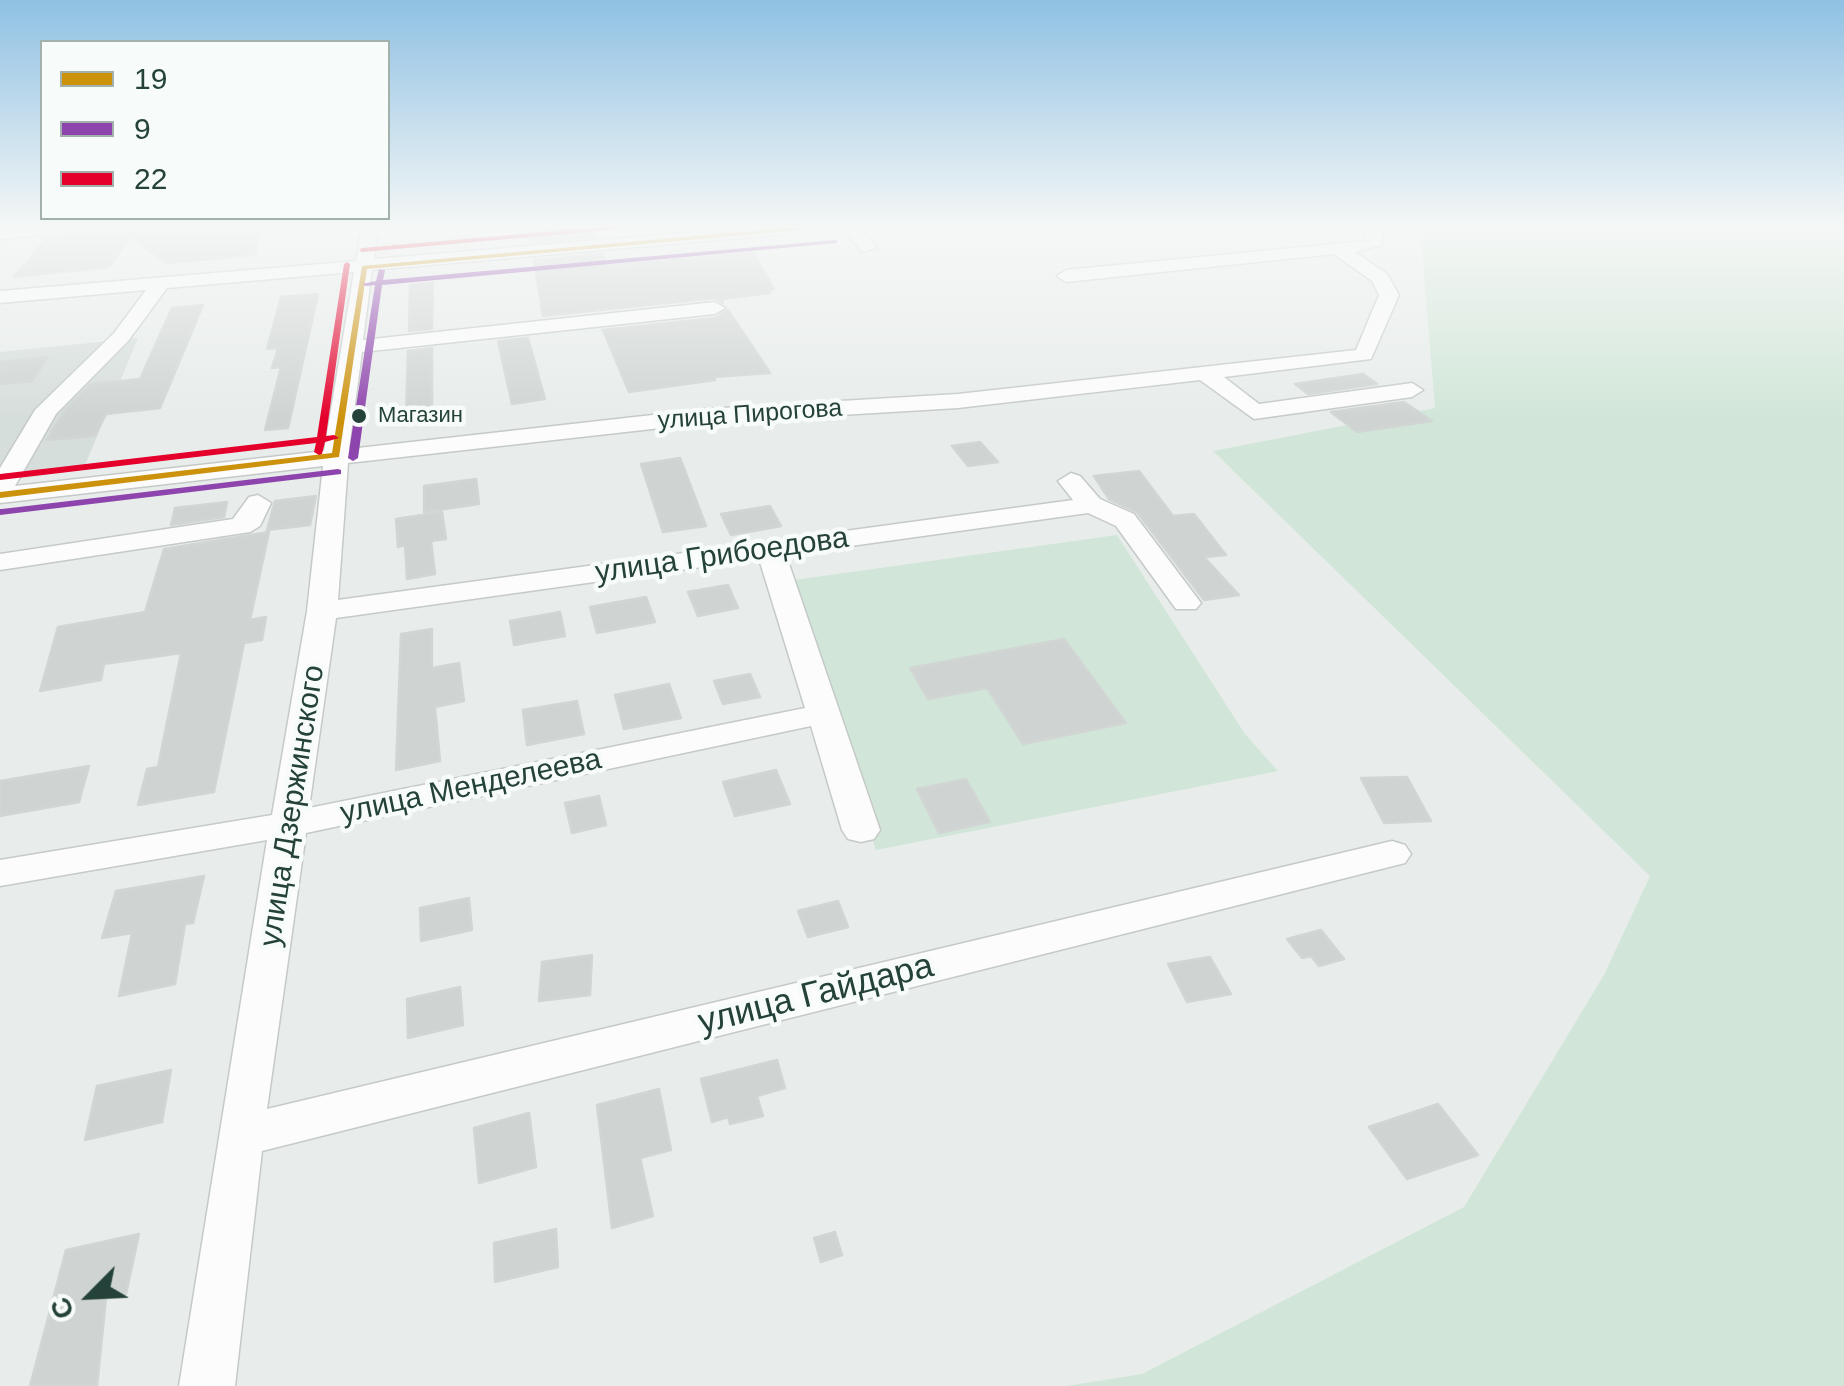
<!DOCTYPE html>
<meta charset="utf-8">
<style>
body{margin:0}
#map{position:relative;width:1844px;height:1386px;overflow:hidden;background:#e8edeb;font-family:Arial,sans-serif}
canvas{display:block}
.legend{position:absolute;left:40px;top:40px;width:350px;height:180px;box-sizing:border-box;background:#f7fbf9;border:2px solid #a3b1ad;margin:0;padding:12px 18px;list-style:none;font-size:30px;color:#24423a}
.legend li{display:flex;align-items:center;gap:20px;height:50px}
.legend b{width:50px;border:2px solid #a3b1ad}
.north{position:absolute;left:40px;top:1246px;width:100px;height:100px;-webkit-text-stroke:8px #f7fbf9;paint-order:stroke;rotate:246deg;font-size:28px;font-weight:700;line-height:40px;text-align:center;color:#24423a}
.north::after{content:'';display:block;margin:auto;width:35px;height:45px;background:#24423a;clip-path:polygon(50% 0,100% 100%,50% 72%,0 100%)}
</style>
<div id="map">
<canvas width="1844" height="1386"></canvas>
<ul class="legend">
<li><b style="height:12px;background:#cd920c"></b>19</li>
<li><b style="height:12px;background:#8e44ad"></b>9</li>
<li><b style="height:12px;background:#e4002b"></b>22</li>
</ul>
<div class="north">С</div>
</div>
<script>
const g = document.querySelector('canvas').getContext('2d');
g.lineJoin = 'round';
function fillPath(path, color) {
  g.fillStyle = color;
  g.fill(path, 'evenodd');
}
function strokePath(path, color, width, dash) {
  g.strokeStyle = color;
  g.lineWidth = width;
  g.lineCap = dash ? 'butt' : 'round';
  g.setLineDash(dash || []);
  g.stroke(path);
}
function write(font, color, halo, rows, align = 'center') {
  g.font = font + ' Arial,sans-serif';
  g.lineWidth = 9;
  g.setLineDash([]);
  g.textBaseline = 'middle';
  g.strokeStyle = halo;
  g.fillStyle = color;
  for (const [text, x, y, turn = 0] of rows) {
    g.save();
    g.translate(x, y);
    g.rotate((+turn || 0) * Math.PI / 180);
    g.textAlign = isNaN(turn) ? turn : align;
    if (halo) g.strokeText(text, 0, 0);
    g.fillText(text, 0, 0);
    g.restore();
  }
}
fillPath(new Path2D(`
 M138,338l-55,132 -83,11v-129z`), '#d6dedb');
fillPath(new Path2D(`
 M1420,225h424v1161h-778l76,-12 322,-167 140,-232 46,-99 -437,-425 222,-43z
 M1117,535l128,199 33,37 -402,79 -89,-269z`), '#d1e6d8');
const building = new Path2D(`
 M168,225h94l-7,30 -88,8 -37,-26 -21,30 -95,10 33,-39z
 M534,225h60l3,12 -66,5 -2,-16z
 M753,253l21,36 -6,1 2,3 -49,6 2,4 -8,-5 -172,18 -9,-56 69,-6 3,12z
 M433,283l-1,46 -23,2 1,-46z
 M318,294l-30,134 -23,2 16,-63 -9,1 6,-20 -11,1 14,-52z
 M203,305l-43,103 -54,6 -11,22 -48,4 18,-30 26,-26 49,-5 32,-71z
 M728,310l42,63 -57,4 2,3 -86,12 -26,-62 112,-12z
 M528,338l17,61 -33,5 -14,-63z
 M432,348v64l-26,3 2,-64z
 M48,357l-16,24 -32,3v-22z
 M1363,374l14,10 -69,10 -13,-10z
 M1404,402l28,19 -75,11 -26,-20z
 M980,442l18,20 -30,4 -16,-20z
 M680,458l26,68 -43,6 -22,-68z
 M1139,471l34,45 21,-2 32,41 -22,2 35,38 -35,5 -67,-88 -28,-13 -15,-23z
 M476,479l3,25 -55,8v-26z
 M316,496l-6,29 -43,5 8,-29z
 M227,502l-3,15 -53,8 4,-17z
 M770,506l11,20 -50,9 -10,-21z
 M442,512l4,27 -15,2 4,33 -28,5 -2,-34 -7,2 -2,-28z
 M269,532l-19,88 16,-3 -4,23 -18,3 -30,149 -76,13 9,-36 11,-2 23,-114 -77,11 -3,16 -61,11 18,-64 87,-15 19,-63z
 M728,585l10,23 -40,8 -10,-24z
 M646,597l9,25 -58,11 -7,-26z
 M560,612l5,24 -51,9 -4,-24z
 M432,629v39l27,-5 5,38 -29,6 5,54 -44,9 5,-136z
 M1064,639l62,84 -103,21 -36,-56 -59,11 -18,-31z
 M750,674l10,23 -37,7 -9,-23z
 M669,684l12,34 -57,11 -9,-34z
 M577,701l7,33 -57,11 -4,-35z
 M89,766l-10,36 -79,14v-35z
 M776,770l14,34 -55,12 -12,-34z
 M1407,777l24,44 -47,2 -23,-45z
 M966,779l24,43 -51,11 -22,-44z
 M599,796l7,29 -34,8 -7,-30z
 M204,876l-11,47 -8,1 -10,60 -56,12 13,-63 -30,5 14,-47z
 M469,898l3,32 -51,11 -1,-33z
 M838,901l10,26 -40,10 -10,-26z
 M1321,930l23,29 -25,7 -8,-10 -9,2 -15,-19z
 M592,955l-2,40 -51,6 3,-39z
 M1210,957l21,37 -44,8 -19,-38z
 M460,987l3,38 -55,13 -1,-39z
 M777,1060l8,28 -28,8 6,20 -33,8 -2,-7 -16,5 -11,-43z
 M171,1070l-9,52 -77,18 12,-54z
 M659,1089l12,61 -31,8 13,58 -41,12 -15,-123z
 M1438,1104l40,51 -71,24 -38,-52z
 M529,1113l7,54 -57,16 -5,-55z
 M556,1229l2,38 -63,15 -1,-39z
 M835,1232l7,23 -21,7 -7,-24z
 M139,1234l-13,60 -20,4 -9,88h-67l36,-136z`);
fillPath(building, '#cfd4d2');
strokePath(building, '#d1d6d4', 2.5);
const minor = new Path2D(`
 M47,225h58l-8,5 -97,9v-10z
 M362,225h16l-4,34 406,-34h78l19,23 -15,4 -21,-26 -8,4 -461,40 -9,70 352,-38 10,6 -10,6 -353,38 -13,97 357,-40 252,-15 398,-44 23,-55 -7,-14 -38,-27 -268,28 -9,-6 9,-6 299,-29 3,-16h16l-2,20 -27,7 32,22 12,21 -28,64 -147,18 35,27 153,-21 11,7 -11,7 -158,22 -54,-39 -242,28 -252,15 -358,40 -10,137 735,-100 -15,-19 13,-8 9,3 20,23 34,15 67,89 -5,6h-20l-60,-83 -28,-13 -302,42 94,275 -6,9 -13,3 -13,-3 -6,-9 -31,-104 -505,107 -39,276 1125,-268 13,4 6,9 -6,9 -1143,288 -27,235h-56l88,-546 -267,46v-26l272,-45 35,-204 16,-145 -323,37v-35l35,-58 79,-77 32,-43 -146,13v-12l356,-30zM354,272l-30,179 -309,35 41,-72 72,-73 39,-53zM759,559l46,149 -496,100 27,-190z
 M258,495l13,8 -11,23 -10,6 -250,38v-16l233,-35 16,-22z`);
strokePath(minor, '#c5cac8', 3);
fillPath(minor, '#fcfcfc');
fillPath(new Path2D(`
 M817,225h19l-3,2 -466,42 -28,188 -339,41v-6l332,-39 30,-187z`), '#cd920c');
fillPath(new Path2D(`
 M835,240l2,1v2l-455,42 -24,173 -5,3 -5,-3 27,-173 -9,1 -4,-2 14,-3 3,-12 6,1 -2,10z
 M338,469l3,1v4l-341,41v-6h2z`), '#8e44ad');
fillPath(new Path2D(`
 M625,225h20l-3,2 -280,25 -3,-2 3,-2z
 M347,262l3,2 -24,172 8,-1 5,3 -14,4 -3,12 -3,1 -5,-3 2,-9 -316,37v-6l317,-37 27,-173z`), '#e4002b');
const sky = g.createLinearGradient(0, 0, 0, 419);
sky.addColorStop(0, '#8fc1e3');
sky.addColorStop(0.54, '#f5f7f6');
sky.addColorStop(1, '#f5f7f600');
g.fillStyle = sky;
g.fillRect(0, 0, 1844, 419);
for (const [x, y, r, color] of [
 [359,416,9,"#24423a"]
]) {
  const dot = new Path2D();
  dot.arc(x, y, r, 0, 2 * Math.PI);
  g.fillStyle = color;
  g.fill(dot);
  strokePath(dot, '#f7fbf9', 4);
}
write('22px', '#24423a', '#f7fbf9', [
 ["Магазин",378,416]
], 'left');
write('25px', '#24423a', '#f7fbf9', [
 ["улица Пирогова",750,415,-4]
]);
write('30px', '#24423a', '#f7fbf9', [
 ["улица Грибоедова",722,556,-8],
 ["улица Менделеева",471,787,-12],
 ["улица Дзержинского",293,806,-81]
]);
write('35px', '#24423a', '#f7fbf9', [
 ["улица Гайдара",816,995,-14]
]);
</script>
